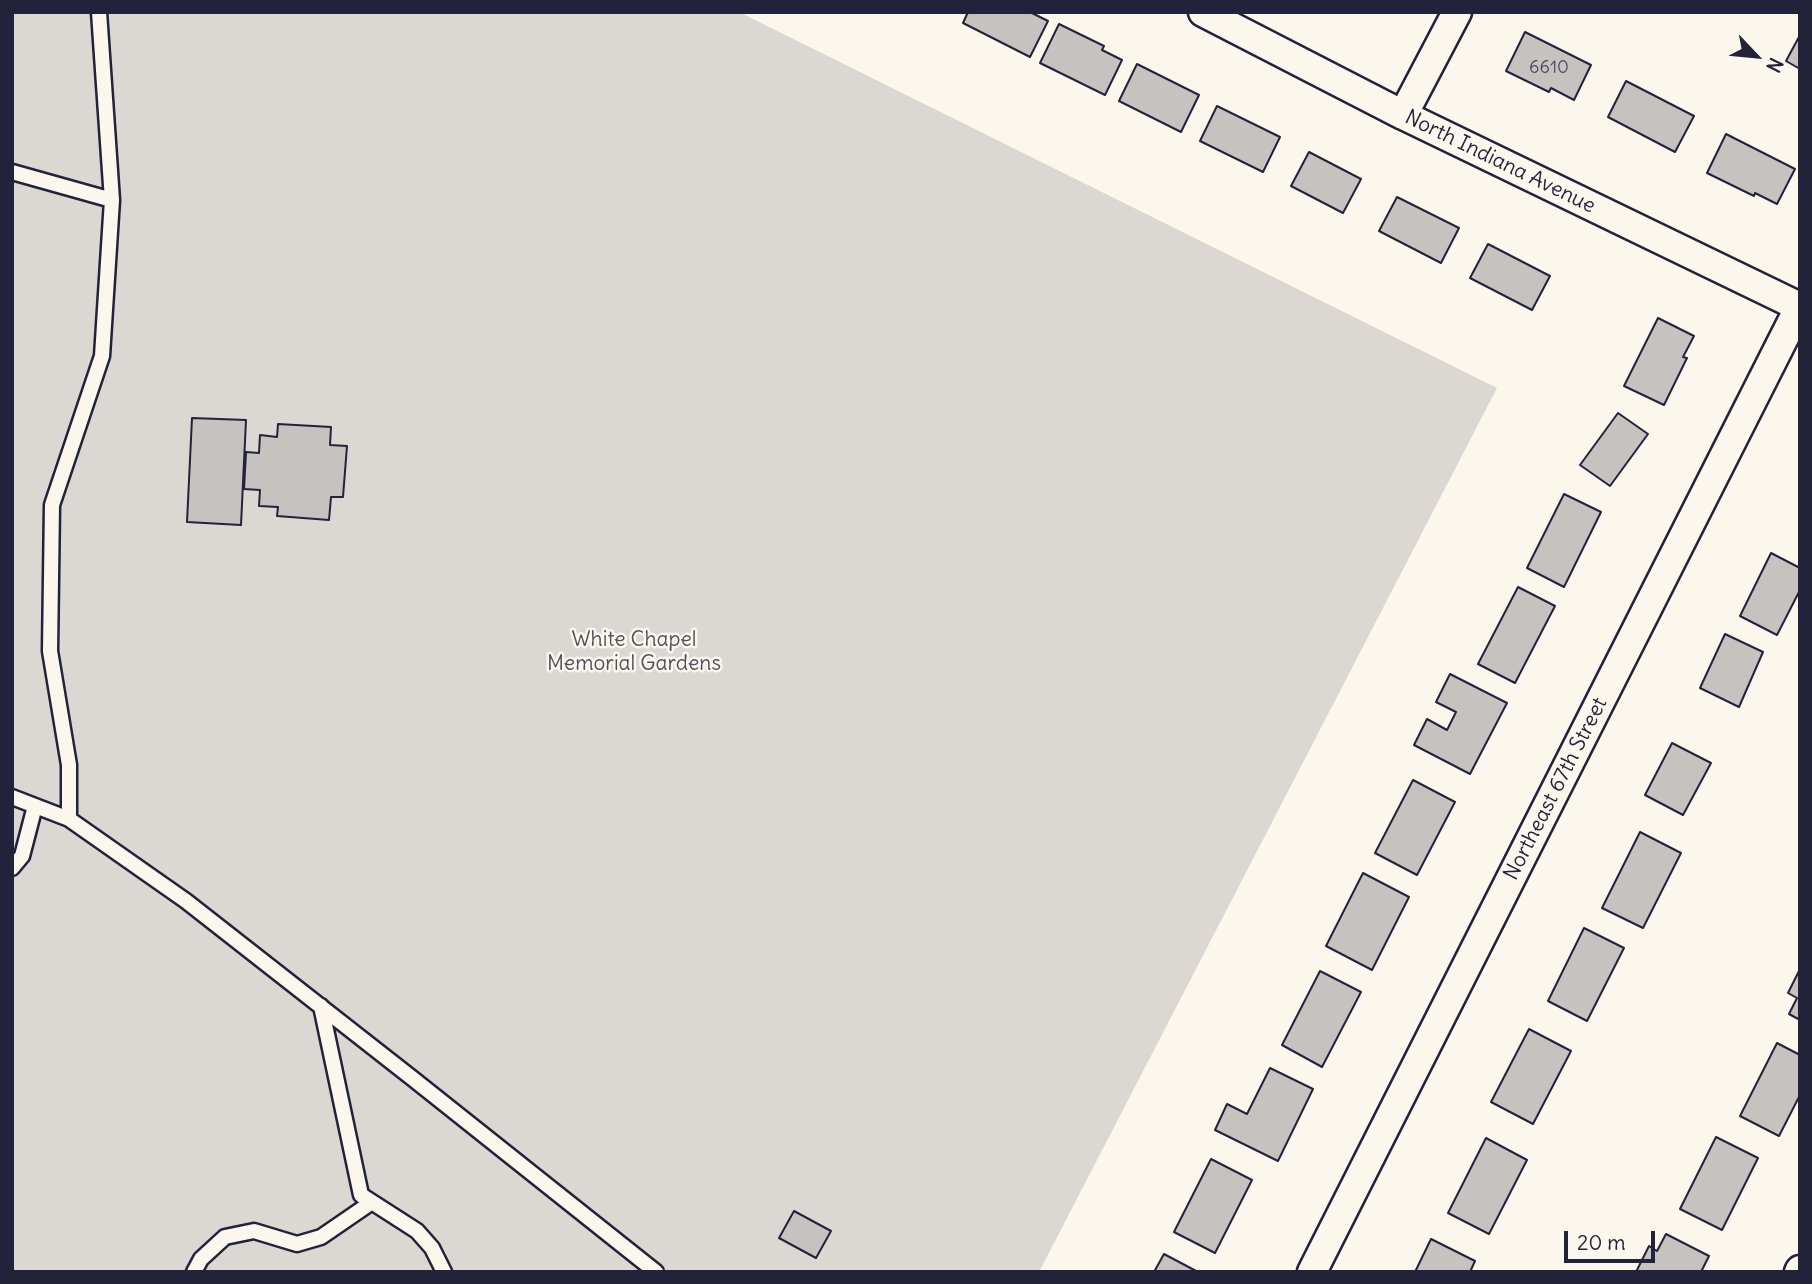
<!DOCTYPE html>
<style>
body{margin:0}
#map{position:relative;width:1812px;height:1284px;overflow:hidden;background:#fbf7ec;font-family:Delius,sans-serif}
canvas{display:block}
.frame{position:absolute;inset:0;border:14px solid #22223b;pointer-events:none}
.north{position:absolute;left:1721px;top:21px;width:70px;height:70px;-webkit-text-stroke:5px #fbf7ec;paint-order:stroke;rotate:116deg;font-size:19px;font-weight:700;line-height:28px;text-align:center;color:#22223b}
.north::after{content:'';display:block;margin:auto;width:24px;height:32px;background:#22223b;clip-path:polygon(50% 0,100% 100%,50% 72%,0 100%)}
.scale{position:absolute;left:1564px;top:1231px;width:91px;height:32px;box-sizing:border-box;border:4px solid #22223b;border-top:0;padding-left:9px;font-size:21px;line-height:24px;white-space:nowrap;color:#22223b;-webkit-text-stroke:5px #fbf7ec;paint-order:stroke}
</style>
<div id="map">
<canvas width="1812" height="1284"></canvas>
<div class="frame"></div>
<div class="north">N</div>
<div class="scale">20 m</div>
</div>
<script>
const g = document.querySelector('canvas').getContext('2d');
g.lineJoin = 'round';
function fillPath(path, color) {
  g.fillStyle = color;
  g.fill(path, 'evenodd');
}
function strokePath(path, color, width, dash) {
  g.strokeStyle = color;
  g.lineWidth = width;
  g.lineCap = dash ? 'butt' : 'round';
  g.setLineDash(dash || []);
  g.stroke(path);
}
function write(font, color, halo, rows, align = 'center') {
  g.font = font + ' Delius,sans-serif';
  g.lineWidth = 5;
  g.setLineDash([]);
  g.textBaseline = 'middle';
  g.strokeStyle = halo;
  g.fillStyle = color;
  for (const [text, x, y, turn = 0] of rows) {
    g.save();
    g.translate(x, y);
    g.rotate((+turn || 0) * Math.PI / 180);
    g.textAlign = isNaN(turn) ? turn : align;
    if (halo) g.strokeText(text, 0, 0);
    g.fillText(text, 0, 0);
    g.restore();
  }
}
fillPath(new Path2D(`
 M12,12h727l758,376 -458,884h-1027z`), '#dbd8d3');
const building = new Path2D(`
 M968,12h62l18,9 -18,36 -67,-34z
 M1059,24l45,22 -2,4 20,10 -17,35 -65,-32z
 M1525,32l66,33 -17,35 -23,-12 -2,4 -43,-21z
 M1800,35v34l-14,-8z
 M1137,64l62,31 -18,37 -62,-31z
 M1626,81l68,35 -19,36 -67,-35z
 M1217,106l63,31 -17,35 -63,-31z
 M1726,134l69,35 -18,35 -22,-11 -1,3 -47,-23z
 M1309,152l52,27 -18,34 -52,-27z
 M1397,197l62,31 -18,35 -62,-32z
 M1488,244l62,32 -18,34 -62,-32z
 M1658,318l36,18 -11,21 4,1 -23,47 -40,-19z
 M1618,413l30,21 -38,52 -30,-21z
 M192,418l54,2 -5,105 -54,-3z
 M278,424l53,3 -1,18 17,1 -4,51h-12l-2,23 -52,-4 1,-9 -19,-1 1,-16 -16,-1 2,-37 13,1 1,-18 17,2z
 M1564,494l37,18 -37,75 -37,-19z
 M1771,553l29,15v22l-23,45 -37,-19z
 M1518,587l37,19 -40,77 -37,-19z
 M1725,634l38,18 -24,55 -39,-19z
 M1450,674l57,29 -37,71 -56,-29 13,-26 20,11 9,-18 -20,-10z
 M1672,743l39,20 -28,52 -38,-20z
 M1413,780l42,22 -38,73 -42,-22z
 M1640,832l41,21 -38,75 -41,-20z
 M1363,873l46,24 -37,73 -46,-24z
 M1584,928l40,20 -37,73 -39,-20z
 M1800,969v51l-11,-6 8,-16 -9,-5z
 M1320,971l41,21 -39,75 -40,-22z
 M1529,1029l42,22 -38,73 -42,-22z
 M1777,1043l23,12v40l-21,41 -39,-20z
 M1270,1068l43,21 -35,72 -63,-31 12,-26 20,10z
 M1716,1137l42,21 -36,72 -42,-21z
 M1486,1138l41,22 -38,74 -41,-21z
 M1211,1159l41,21 -37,73 -41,-21z
 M794,1211l37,20 -15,27 -37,-20z
 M1666,1234l43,22 -8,16h-65l13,-26 8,5z
 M1431,1239l44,22 -5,11h-55z
 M1164,1254l34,18h-44z`);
fillPath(building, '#c6c2c0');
strokePath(building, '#22223b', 2);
const service = new Path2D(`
 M12,172l100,28
 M12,797l57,22 117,82 226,177 244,194
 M69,819v-54l-19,-114 2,-146 50,-149 10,-156 -13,-188
 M12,868l10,-12 13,-50
 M321,1006l40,189 56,36 15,17 12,24
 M194,1272l7,-13 24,-22 29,-6 43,13 24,-7 51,-35`);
const minor = new Path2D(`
 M1203,12l200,103 397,192
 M1403,115l54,-103
 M1312,1272l488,-966
 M1799,1272l1,-2`);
strokePath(service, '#22223b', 19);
strokePath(minor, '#22223b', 33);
strokePath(service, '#fbf7ec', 14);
strokePath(minor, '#fbf7ec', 28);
write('18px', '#4b4a5c', null, [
 ["6610",1549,68]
]);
write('21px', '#22223b', '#fbf7ec', [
 ["North Indiana Avenue",1500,162,26],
 ["Northeast 67th Street",1556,789,-63]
]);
write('21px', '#505061', '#fbf7ec', [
 ["White Chapel",634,640],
 ["Memorial Gardens",634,664]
]);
</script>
